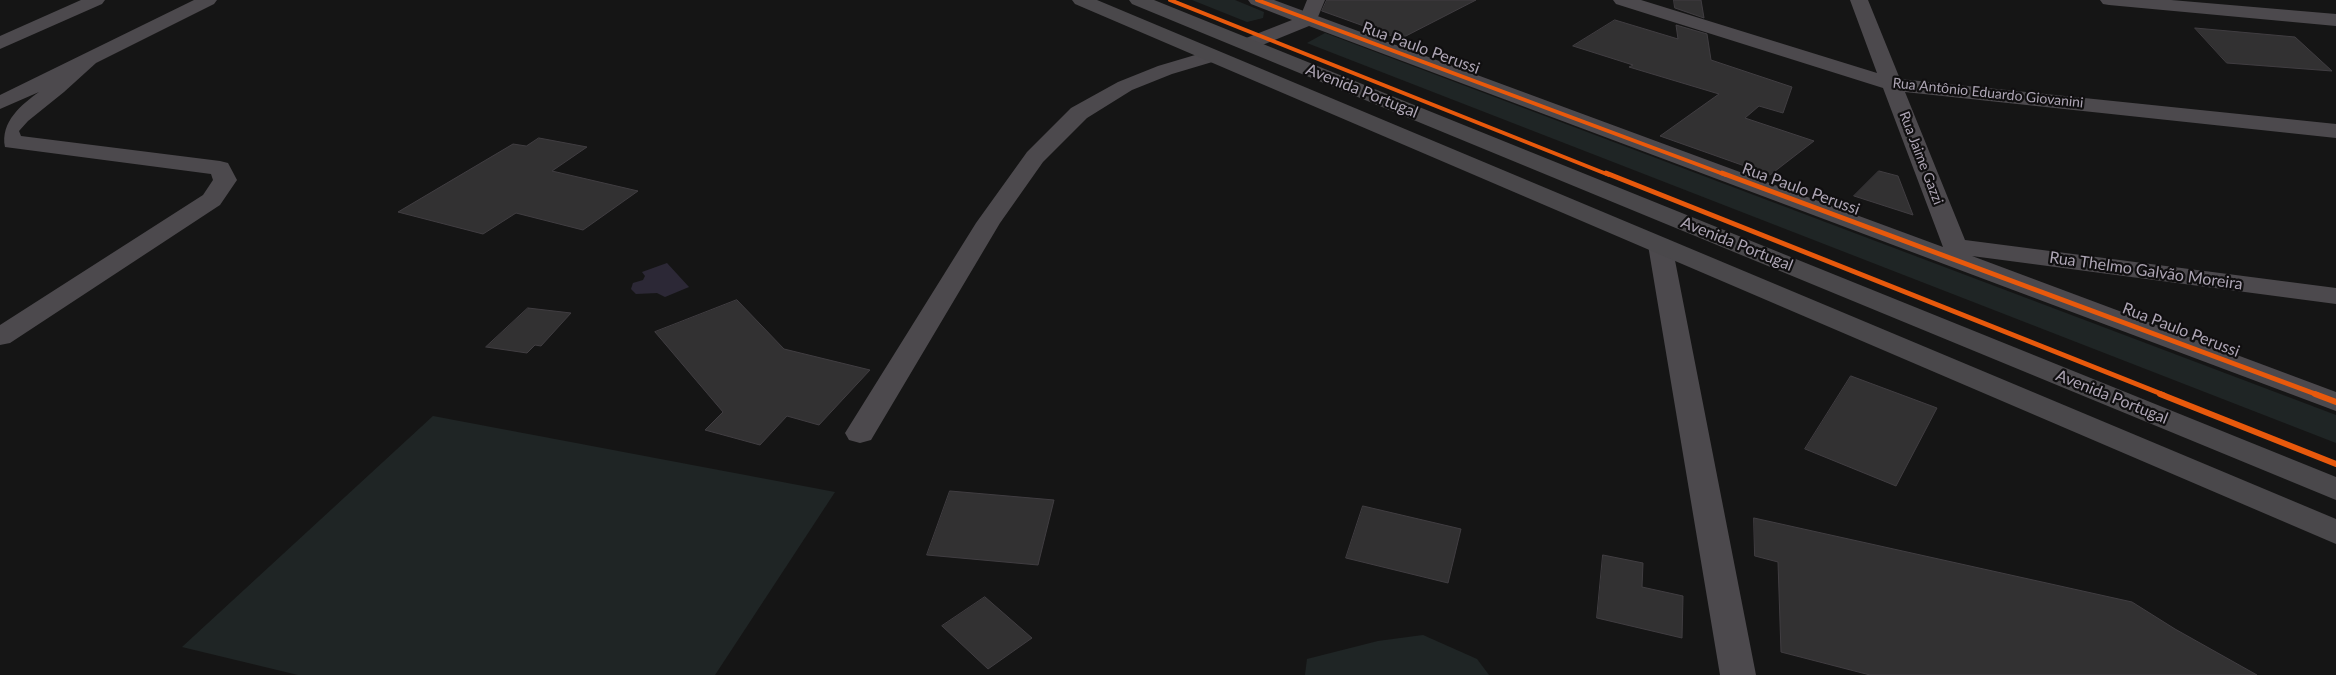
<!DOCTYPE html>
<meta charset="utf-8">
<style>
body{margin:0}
canvas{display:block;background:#151515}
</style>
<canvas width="2336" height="675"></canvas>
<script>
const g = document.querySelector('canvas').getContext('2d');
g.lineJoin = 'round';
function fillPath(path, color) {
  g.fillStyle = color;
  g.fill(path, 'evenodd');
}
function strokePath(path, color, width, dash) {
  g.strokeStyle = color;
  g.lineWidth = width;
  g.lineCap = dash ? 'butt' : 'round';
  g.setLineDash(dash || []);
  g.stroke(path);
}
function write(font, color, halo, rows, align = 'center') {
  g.font = font + ' Lato,sans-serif';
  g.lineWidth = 4.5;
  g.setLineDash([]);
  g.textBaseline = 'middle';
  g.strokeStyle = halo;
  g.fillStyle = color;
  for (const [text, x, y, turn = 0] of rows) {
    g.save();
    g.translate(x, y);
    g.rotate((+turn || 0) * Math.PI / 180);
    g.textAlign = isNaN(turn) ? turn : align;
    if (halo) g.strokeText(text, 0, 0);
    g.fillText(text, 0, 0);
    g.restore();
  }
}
fillPath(new Path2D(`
 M1192,0h43l29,12 -1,6 -16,4z
 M1325,33l1011,382v28l-1029,-400z
 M433,416l402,76 -120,183h-417l-116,-28z
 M1423,635l54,24 12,16h-184l2,-16 71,-18z`), '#1f2525');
fillPath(new Path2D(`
 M667,263l22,24 -24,10 -8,-4 -21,1 -5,-5 2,-6 10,-3 2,-4 -3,-4z`), '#2c2836');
const building = new Path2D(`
 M1327,0h149l-76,39 -78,-28z
 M1674,0h27l3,18 -29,-10z
 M1615,20l63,19 -2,-14 31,9 4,26 81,27 -9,26 -24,-7 -14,12 69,23 -44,34 -110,-39 59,-42 -90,-27 4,-2 -60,-19z
 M2195,28l100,9 37,34 -105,-8z
 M539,138l48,9 -35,24 86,20 -55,39 -67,-17 -33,21 -85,-22 115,-68 13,2z
 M1879,171l19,5 15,39 -59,-19z
 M737,300l47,49 86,21 -51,55 -32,-9 -27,29 -55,-15 18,-18 -68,-80z
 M528,308l43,5 -30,33 -6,-1 -8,8 -41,-6z
 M1851,376l86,32 -41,78 -91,-37z
 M950,491l104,9 -16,65 -111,-10z
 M1363,506l98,23 -13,54 -102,-25z
 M1754,518l378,84 43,27 82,46h-387l-89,-23 -3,-90 -23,-6z
 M1603,555l40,8 -1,24 41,9 -1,42 -85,-20z
 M985,597l47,41 -44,31 -46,-43z`);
fillPath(building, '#323132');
strokePath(building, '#403d41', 1);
fillPath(new Path2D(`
 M81,0h24l-3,4 -102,45v-13z
 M194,0h23l-3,4 -118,59 -32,29 -36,29 -9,10 2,5 199,25 8,2 9,17 -17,25 -210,138 -10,2v-20l203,-130 10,-15 -2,-6 -206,-27c-5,-25 17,-43 34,-55l-39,17v-14z
 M1248,0h26l669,247 -60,-159 -267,-84 -3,-4h28l236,73 -27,-73h18l32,79 436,45v14l-431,-46 60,148 371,48v16l-364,-48 364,136v19l-1027,-385 -54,22 -7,2 -7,-2 -3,-4 3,-4 51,-20 -41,-16z
 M2100,0h71l165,14v12l-227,-21 -6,-1z
 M1212,50l7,2 3,4 -3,4 -47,14 -40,16 -45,28 -44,44 -43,61 -129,217 -11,3 -11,-3 -4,-7 131,-210 51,-71 44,-44 47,-26 40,-16z
 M1660,238l9,2 3,5 84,430h-36l-72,-430 3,-5z`), '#4c494d');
fillPath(new Path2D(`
 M1307,0h18l-10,24 -7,2 -7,-2 -2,-4z`), '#4c494d');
fillPath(new Path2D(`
 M1072,0h25l1239,519v25l-1261,-540z
 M1129,0h25l1182,477v23l-1204,-496z`), '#4a484b');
strokePath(new Path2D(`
 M1170,0l439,175
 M1257,0l469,175`), '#e8590c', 4);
strokePath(new Path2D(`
 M1606,173l558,222
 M1722,173l596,222`), '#e8590c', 5);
strokePath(new Path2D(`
 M2160,394l176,70
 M2315,394l21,8`), '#e8590c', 6);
write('14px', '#aea6b5', '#100f10', [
 ["Rua Antônio Eduardo Giovanini",1988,93,6],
 ["Rua Jaime Gazzi",1921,158,69]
]);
write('16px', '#aea6b5', '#100f10', [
 ["Rua Paulo Perussi",1421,48,20],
 ["Avenida Portugal",1362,91,22],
 ["Rua Paulo Perussi",1801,189,20],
 ["Avenida Portugal",1737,244,22],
 ["Rua Thelmo Galvão Moreira",2146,271,8],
 ["Rua Paulo Perussi",2181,330,21],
 ["Avenida Portugal",2112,397,22]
]);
</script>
